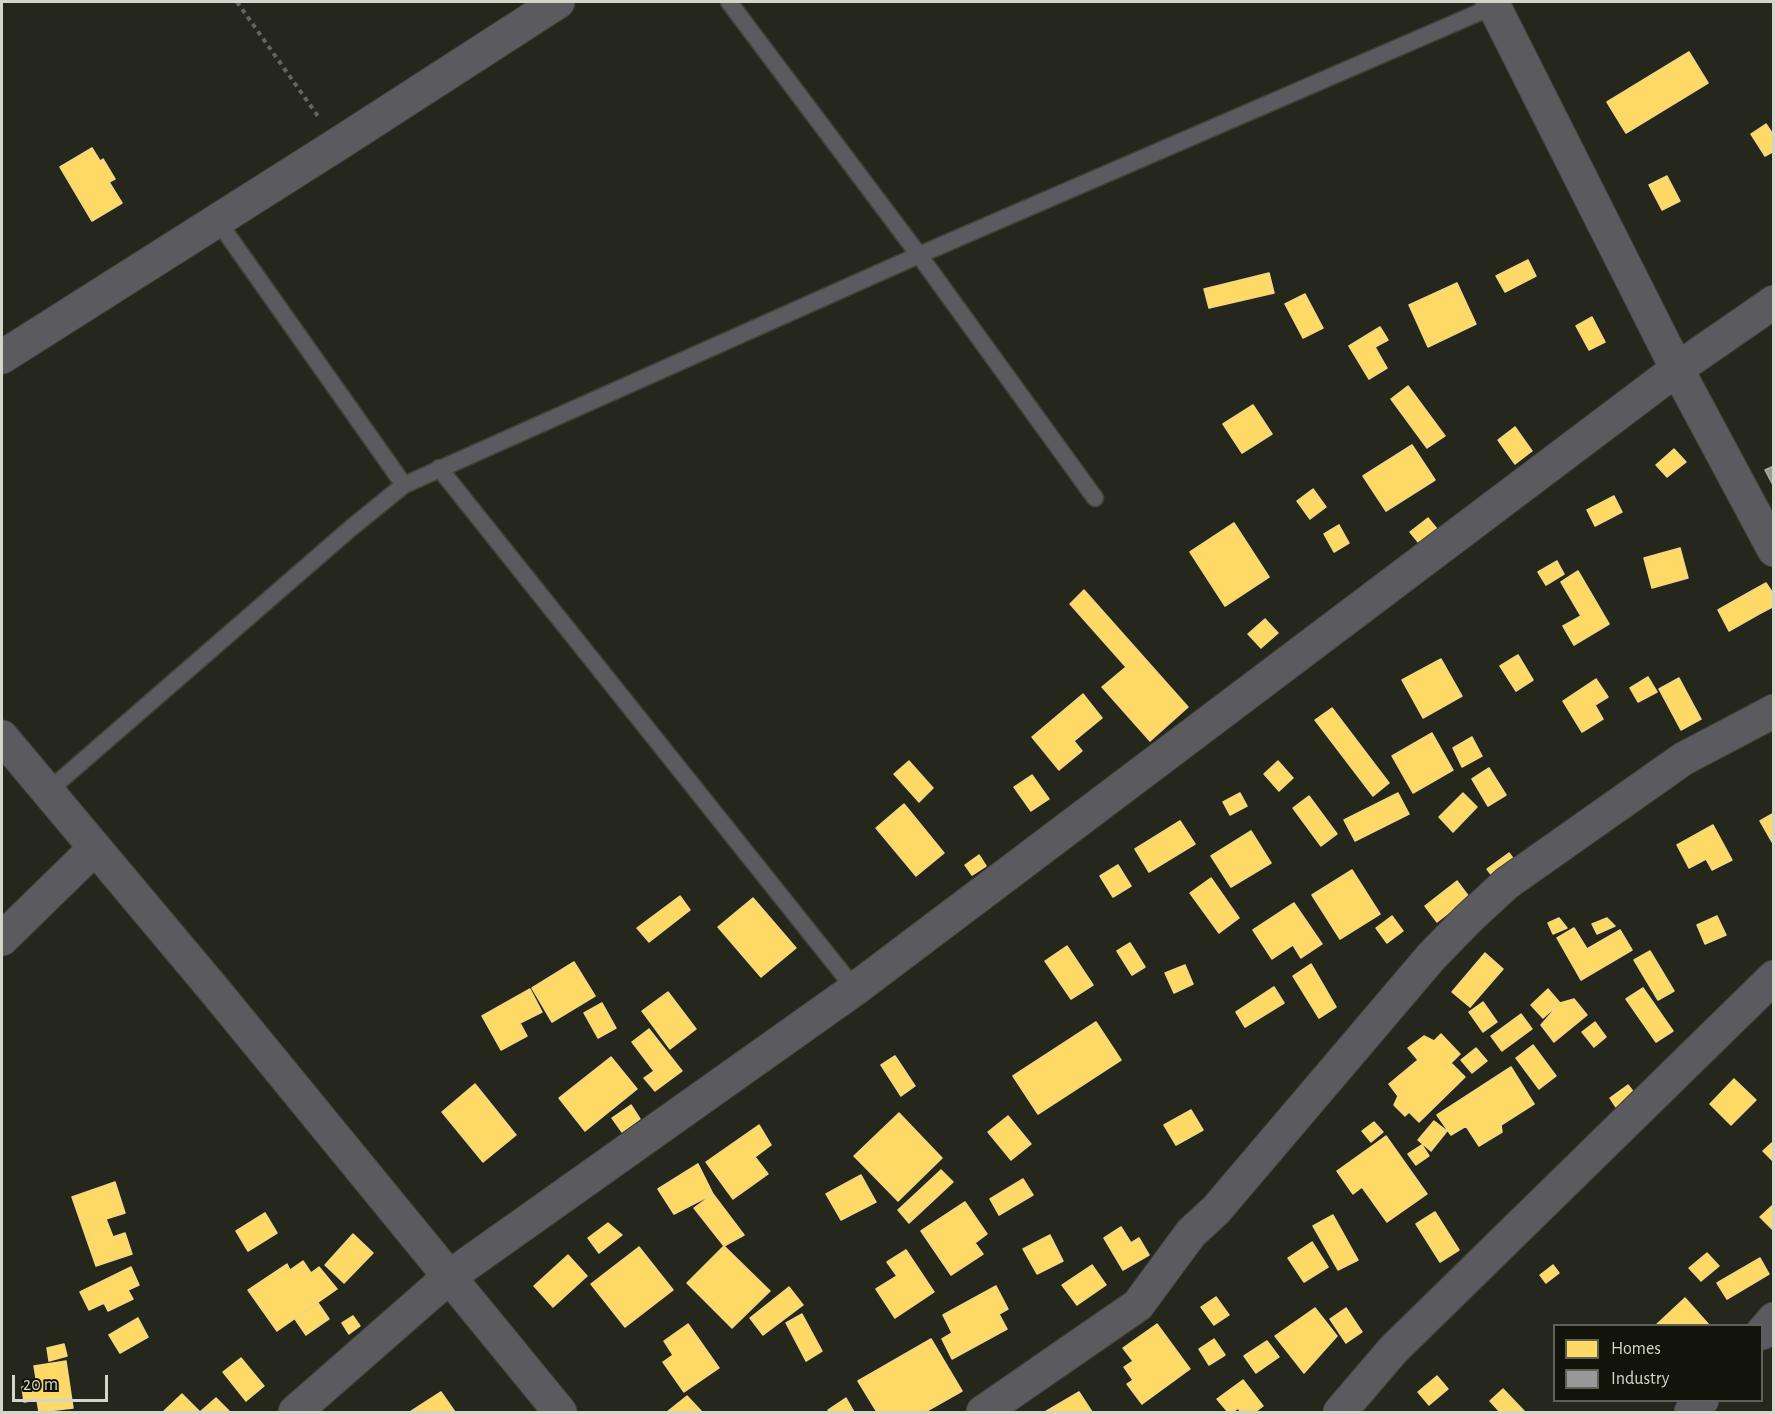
<!DOCTYPE html>
<style>
body{margin:0}
#map{position:relative;width:1775px;height:1414px;overflow:hidden;background:#25271c;font-family:"Alegreya Sans",sans-serif}
canvas{display:block}
.frame{position:absolute;inset:0;border:3px solid #d2d5c8;pointer-events:none}
.legend{position:absolute;left:1553px;top:1324px;width:210px;height:78px;box-sizing:border-box;background:#12140a;border:2px solid #5f6156;margin:0;padding:8px 10px;list-style:none;font-size:18px;color:#d2d5c8}
.legend li{display:flex;align-items:center;gap:12px;height:30px}
.legend b{width:30px;border:2px solid #5f6156}
.scale{position:absolute;left:12px;top:1375px;width:96px;height:27px;box-sizing:border-box;border:3px solid #d2d5c8;border-top:0;padding-left:8px;font-size:18px;line-height:21px;white-space:nowrap;color:#d2d5c8;-webkit-text-stroke:4px #12140a;paint-order:stroke}
</style>
<div id="map">
<canvas width="1775" height="1414"></canvas>
<div class="frame"></div>
<ul class="legend">
<li><b style="height:16px;background:#ffd966"></b>Homes</li>
<li><b style="height:16px;background:#999"></b>Industry</li>
</ul>
<div class="scale">20 m</div>
</div>
<script>
const g = document.querySelector('canvas').getContext('2d');
g.lineJoin = 'round';
function fillPath(path, color) {
  g.fillStyle = color;
  g.fill(path, 'evenodd');
}
function strokePath(path, color, width, dash) {
  g.strokeStyle = color;
  g.lineWidth = width;
  g.lineCap = dash ? 'butt' : 'round';
  g.setLineDash(dash || []);
  g.stroke(path);
}
const homes = new Path2D(`
 M1689,52l19,31 -82,50 -19,-31z
 M1766,124l8,12v15l-9,5 -14,-22z
 M92,148l8,13 3,-2 12,20 -6,3 13,21 -30,18 -32,-54z
 M1667,176l13,25 -18,9 -13,-25z
 M1528,260l8,16 -31,16 -9,-16z
 M1269,273l5,20 -65,15 -5,-19z
 M1457,283l19,41 -48,23 -19,-42z
 M1305,294l18,34 -20,10 -18,-34z
 M1592,317l13,25 -16,8 -13,-24z
 M1380,327l8,13 -13,7 12,21 -18,11 -20,-33z
 M1408,386l37,50 -18,12 -36,-49z
 M1253,405l19,29 -30,19 -19,-29z
 M1515,427l17,24 -17,13 -17,-24z
 M1412,445l23,35 -49,31 -23,-35z
 M1674,449l12,13 -19,15 -11,-12z
 M1313,489l13,18 -16,12 -13,-18z
 M1614,496l8,16 -27,14 -8,-16z
 M1428,518l13,16 -18,14 -13,-16z
 M1234,523l35,54 -44,29 -35,-54z
 M1339,525l10,18 -15,9 -10,-18z
 M1680,548l8,30 -36,10 -8,-30z
 M1557,561l7,13 -18,11 -8,-13z
 M1578,571l31,53 -35,21 -11,-19 18,-10 -20,-34z
 M1766,583l8,12v11l-15,8 -11,-21z
 M1084,590l104,117 -38,34 -48,-54 24,-20 -56,-63z
 M1748,593l11,21 -30,17 -11,-21z
 M1265,619l13,14 -17,15 -13,-14z
 M1518,655l15,25 -17,11 -16,-25z
 M1441,659l21,37 -39,22 -21,-38z
 M1648,677l9,15 -19,10 -8,-14z
 M1679,678l22,41 -20,11 -22,-41z
 M1596,679l12,18 -13,8 8,14 -21,13 -19,-31z
 M1083,694l19,24 -28,23 8,10 -23,19 -27,-33z
 M1332,708l57,75 -16,13 -58,-76z
 M1432,733l21,37 -40,23 -21,-37z
 M1472,737l10,19 -20,11 -9,-19z
 M909,761l24,27 -14,14 -25,-28z
 M1278,761l15,17 -14,13 -15,-17z
 M1489,768l17,27 -18,11 -16,-27z
 M1032,775l17,24 -18,12 -17,-24z
 M1240,793l7,13 -17,9 -7,-13z
 M1398,793l11,21 -54,27 -11,-21z
 M1463,793l14,14 -24,25 -14,-15z
 M1309,796l28,38 -16,12 -28,-38z
 M904,804l40,49 -28,23 -40,-48z
 M1774,813v28l-2,1 -12,-21z
 M1180,821l15,23 -46,28 -14,-23z
 M1713,825l19,35 -20,10 -6,-11 -17,9 -12,-23z
 M1251,831l20,32 -40,24 -20,-31z
 M1509,853l9,12 -22,16 -9,-12z
 M979,855l7,11 -14,9 -7,-10z
 M1118,865l13,21 -18,11 -13,-21z
 M1352,870l28,44 -40,25 -28,-44z
 M1211,878l28,40 -20,15 -29,-40z
 M1457,881l12,16 -32,25 -12,-16z
 M680,896l10,14 -41,32 -12,-14z
 M753,898l43,50 -35,29 -43,-50z
 M1294,903l28,41 -21,14 -8,-13 -21,14 -19,-29z
 M1392,916l11,15 -16,12 -11,-15z
 M1717,916l9,19 -21,9 -8,-19z
 M1559,918l8,10 -14,6 -5,-11z
 M1607,918l8,8 -18,8 -5,-10z
 M1574,928l13,21 33,-19 12,20 -51,30 -24,-42z
 M1130,943l15,24 -13,8 -15,-24z
 M1067,946l26,39 -22,14 -26,-38z
 M1650,951l24,40 -16,9 -24,-40z
 M1485,953l18,16 -33,38 -18,-15z
 M574,962l21,34 -43,26 -20,-34z
 M1311,964l25,43 -17,11 -26,-42z
 M1185,965l8,19 -19,9 -9,-20z
 M1274,987l10,16 -39,24 -9,-15z
 M1643,988l30,43 -17,11 -30,-43z
 M530,989l12,23 -22,11 7,13 -26,14 -19,-34z
 M1548,989l12,14 -17,15 -12,-13z
 M668,992l28,37 -26,20 -28,-38z
 M1574,999l13,16 -33,27 -13,-17 19,-22z
 M1483,1002l14,20 -14,10 -14,-20z
 M602,1003l14,25 -18,10 -14,-25z
 M1521,1014l11,15 -30,22 -11,-15z
 M1096,1022l25,38 -83,54 -25,-38z
 M1595,1022l11,15 -12,10 -12,-15z
 M649,1029l33,42 -27,20 -11,-13 10,-7 -22,-29z
 M1441,1034l19,20 -9,9 14,14 -46,45 -10,-10 -4,4 -11,-11 4,-9 -9,-12 29,-24 -10,-12 16,-12 10,5z
 M1533,1045l23,31 -17,13 -23,-31z
 M1476,1048l11,13 -15,12 -11,-13z
 M895,1056l20,30 -14,10 -20,-31z
 M611,1057l26,32 -52,42 -26,-33z
 M1511,1067l23,37 -33,21 1,7 -23,14 -13,-20 -15,9 -14,-20z
 M1734,1079l22,21 -25,25 -21,-21z
 M475,1084l41,51 -33,27 -41,-50z
 M1628,1085l7,9 -19,13 -6,-9z
 M631,1105l9,14 -18,13 -10,-14z
 M1191,1110l12,20 -27,15 -12,-20z
 M899,1113l43,45 -44,43 -44,-45z
 M1008,1116l23,28 -20,16 -23,-28z
 M1434,1121l13,10 -16,20 -13,-11z
 M1374,1122l9,10 -12,10 -9,-11z
 M759,1125l12,20 -16,12 13,17 -35,25 -27,-37z
 M1386,1136l41,58 -40,28 -25,-35 -9,7 -16,-23z
 M1774,1141v21l-11,-11z
 M1422,1145l7,11 -13,9 -8,-11z
 M698,1164l15,30 -39,20 -16,-25z
 M941,1170l12,12 -44,41 -11,-13z
 M861,1175l15,27 -35,18 -15,-26z
 M1023,1179l10,16 -34,20 -9,-16z
 M115,1182l10,31 -19,6 7,18 12,-4 7,21 -36,12 -24,-69z
 M713,1194l31,41 -20,11 -30,-38z
 M965,1202l22,32 -12,9 8,11 -32,21 -30,-44z
 M1774,1204v27l-14,-14z
 M1435,1212l24,38 -19,12 -24,-38z
 M265,1213l12,20 -29,18 -12,-20z
 M1333,1215l25,45 -20,10 -25,-44z
 M608,1223l14,12 -23,18 -11,-15z
 M1121,1227l10,16 8,-5 10,17 -26,15 -19,-32z
 M353,1234l20,19 -29,30 -19,-18z
 M1050,1235l13,26 -26,13 -14,-25z
 M1312,1242l16,25 -24,15 -16,-24z
 M724,1246l46,45 -38,37 -45,-45z
 M639,1247l34,43 -48,37 -34,-43z
 M906,1250l28,42 -39,26 -19,-29 21,-13 -10,-14z
 M1707,1253l12,13 -18,15 -12,-13z
 M568,1255l19,21 -34,31 -19,-21z
 M1760,1258l9,16 -42,25 -10,-16z
 M303,1261l8,12 8,-6 18,22 -60,42 -29,-41 39,-26 3,6z
 M1092,1265l14,20 -29,20 -15,-20z
 M1553,1265l6,8 -13,10 -6,-8z
 M131,1267l8,18 -11,5 5,9 -25,12 -4,-8 -15,7 -9,-18z
 M996,1286l12,23 -9,5 8,15 -55,30 -10,-20 10,-6 -9,-18z
 M789,1287l14,18 -40,30 -13,-17z
 M1216,1297l13,18 -15,10 -13,-18z
 M1685,1298l25,28h-55z
 M318,1303l11,16 -23,16 -11,-16z
 M1315,1308l22,28 -33,37 -29,-37z
 M1346,1308l16,24 -16,11 -16,-24z
 M802,1314l20,37 -16,10 -20,-38z
 M353,1316l7,10 -11,8 -7,-11z
 M138,1318l10,19 -28,16 -11,-18z
 M688,1324l31,44 -35,24 -21,-30 10,-7 -9,-14z
 M1157,1324l33,45 -48,35 -15,-20 6,-4 -9,-13 9,-6 -10,-13z
 M931,1339l31,52 -37,21h-48l-19,-31z
 M1214,1339l11,16 -16,10 -10,-16z
 M1267,1341l12,16 -23,16 -12,-17z
 M64,1344l3,12 -18,5 -2,-13z
 M241,1358l23,28 -18,15 -23,-29z
 M66,1361l7,47 -34,4 -2,-12 -13,2 -2,-15 15,-3 -3,-18z
 M1437,1376l11,13 -19,16 -11,-13z
 M1243,1380l20,26 -8,6h-14l-3,-4 -5,4h-5l-11,-13z
 M1503,1389l22,23h-25l-10,-11z
 M441,1392l14,20h-45z
 M1079,1392l13,20h-47z
 M182,1394l18,18h-37z
 M687,1396l15,16h-35z
 M216,1398l14,14h-30z
 M846,1398l8,14h-25l-1,-2z`);
fillPath(homes, '#ffd966');
strokePath(homes, '#f2d883', 1.5);
const industry = new Path2D(`
 M1774,466v21l-9,-17z`);
fillPath(industry, '#999');
strokePath(industry, '#aaaba7', 1.5);
const service = new Path2D(`
 M729,2l190,253 176,243
 M217,220l187,265
 M439,468l416,521
 M47,792l304,-264 53,-43 515,-230 575,-249`);
const minor = new Path2D(`
 M1492,2l185,367 97,181
 M2,357l336,-213 220,-142
 M2,737l214,255 344,420
 M2,939l93,-91
 M1762,1333l12,-14
 M295,1412l154,-135 406,-288 822,-620 97,-67
 M983,1412l155,-107 53,-72 25,-23 215,-253 37,-38 39,-36 176,-124 91,-48
 M1340,1412l53,-62 381,-373
 M1691,1412l11,-12`);
strokePath(service, '#404238', 19);
strokePath(minor, '#404238', 35);
strokePath(new Path2D(`
 M237,2l83,117`), '#646464', 4, [4.5, 4.5]);
strokePath(service, '#5b5a5f', 16);
strokePath(minor, '#5b5a5f', 33);
</script>
